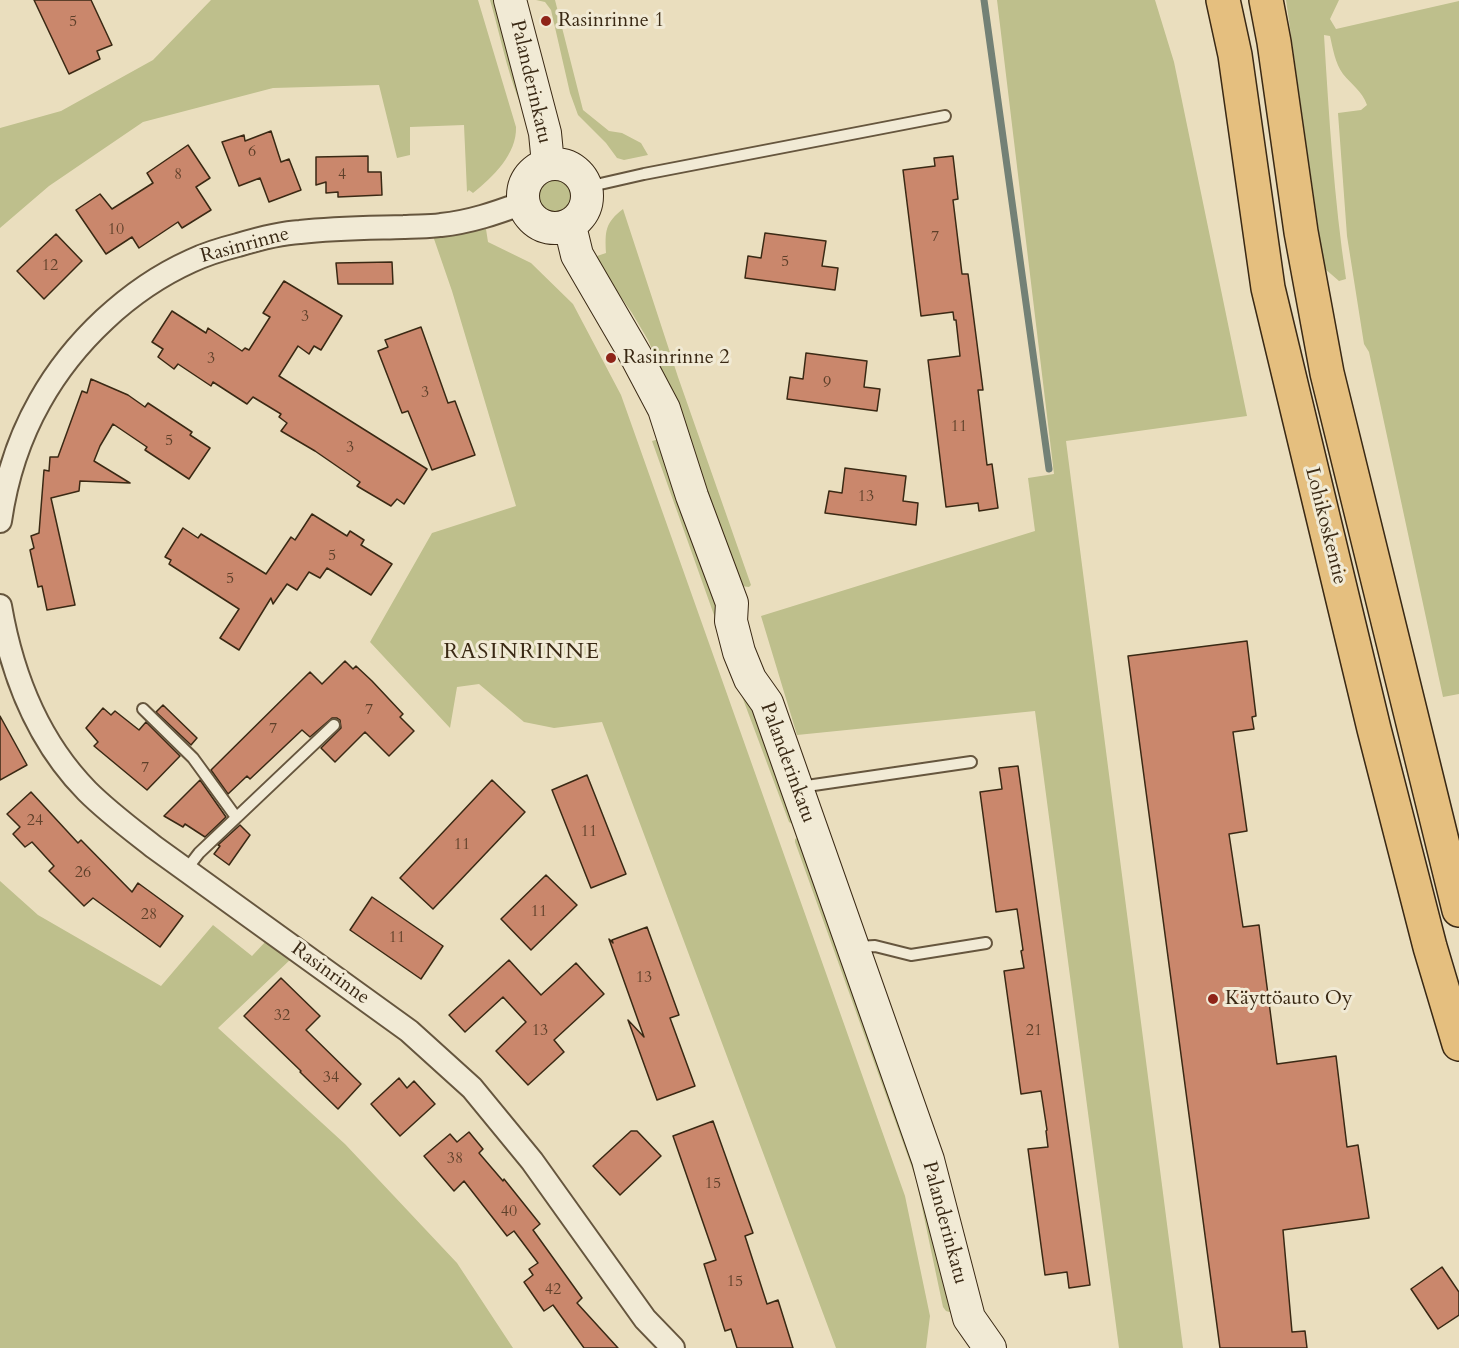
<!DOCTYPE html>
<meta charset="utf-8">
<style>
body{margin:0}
canvas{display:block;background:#eadebe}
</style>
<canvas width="1459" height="1348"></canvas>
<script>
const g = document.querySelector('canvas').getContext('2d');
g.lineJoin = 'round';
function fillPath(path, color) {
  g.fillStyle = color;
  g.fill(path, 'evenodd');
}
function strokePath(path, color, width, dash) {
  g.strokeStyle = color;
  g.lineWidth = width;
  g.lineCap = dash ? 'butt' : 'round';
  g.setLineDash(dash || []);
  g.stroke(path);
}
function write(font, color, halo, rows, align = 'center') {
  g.font = font + ' Cardo,serif';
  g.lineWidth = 6;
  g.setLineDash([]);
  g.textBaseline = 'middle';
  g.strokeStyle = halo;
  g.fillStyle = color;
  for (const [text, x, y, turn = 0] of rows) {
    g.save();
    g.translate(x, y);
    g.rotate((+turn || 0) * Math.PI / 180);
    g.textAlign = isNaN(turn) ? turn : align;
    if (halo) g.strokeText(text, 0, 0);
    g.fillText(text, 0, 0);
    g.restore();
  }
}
fillPath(new Path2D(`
 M211,0h267l38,127c1,27 -23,50 -43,66l-4,-3 -2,2 -3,-67 -54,2v28l-13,3 -18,-73 -106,3 -130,34 -94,64 -49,42v-100l61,-17 92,-51z
 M490,0h12l27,122c-20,-38 -27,-81 -39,-122z
 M536,0h19l28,110 26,21 13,2 19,10 7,12 -24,5 -7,-2 -11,-15 -28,-28 -8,-22 -19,-83 -6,-8z
 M997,0h158l19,62 73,354 -181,25 117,907h-64l-84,-637 -238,24 -36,-119 274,-85 -7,-53 26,-4z
 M1286,0h53l-9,19 6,10 123,-28v693l-16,3 -74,-345 -5,-8 -17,-108 -9,-123 23,-3 6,-5c-5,-14 -15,-20 -24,-31 -8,-11 -10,-25 -13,-38l-6,-1c5,82 10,163 22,244l-7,2 -15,-13z
 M539 197a17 17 0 1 1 34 0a17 17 0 1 1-34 0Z
 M623,209l55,168 73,208 -2,2 -9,-1 -81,-221 -11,-25 -16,-27 -25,-36 -10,-21 9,-3c-1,-22 -1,-30 17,-44z
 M486,229l2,13 43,21 42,41 48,91 284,801 25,120 -4,32h-90l-234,-626 -48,6 -30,-6 -45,-38 -22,3 -7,41 -80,-86 62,-109 84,-27 -64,-215 -19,-55z
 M663,438l60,171 -4,20 -67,-188z
 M743,681l55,142 -6,1 -3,-2 -52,-139z
 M802,836l124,343 30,135 -10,-3 -3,-4 -27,-128 -121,-337v-3z
 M0,881l38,34 123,71 52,-61 39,31 14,-15 26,17 -74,70 127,116 112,119 56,85h-513z`), '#bebf8c');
strokePath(new Path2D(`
 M984,0l65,469`), '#738176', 7);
const building = new Path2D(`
 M34,0h57l21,45 -15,6 3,8 -31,15z
 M271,131l10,31 8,-3 12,31 -32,12 -9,-24 -21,8 -17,-44 22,-7 1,6z
 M188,145l22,33 -14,9 15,23 -29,18 -4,-6 -39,26 -7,-11 -26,17 -30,-44 24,-16 12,15 41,-26 -6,-10z
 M368,156v16h13l1,23 -44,2v-5l-12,1v-11l-10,3v-28z
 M953,156l5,43 -5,1 9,74h6l15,116h-5l9,75 5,-1 6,44 -19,3 -1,-8 -32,4 -18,-147 32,-4 -4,-36h-2l-1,-8 -32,4 -18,-146 32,-4 -1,-8z
 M765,233l61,8 -4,25 16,2 -3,22 -90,-12 3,-22 13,2z
 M56,234l26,27 -38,38 -27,-28z
 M392,262l1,22h-55l-2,-21z
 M284,281l58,35 -21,34 -7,-4 -5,8 -11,-8 -19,30 148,93 -23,35 -7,-5 -6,7 -34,-20 3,-4 -45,-31 -34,-20 6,-8 -8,-6 2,-3 -28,-17 -6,7 -34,-22 -2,4 -33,-22 -4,5 -16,-12 5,-8 -11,-7 20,-31 34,22 2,-5 34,23 3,-3 4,2 21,-33 -7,-4z
 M421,327l27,76 7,-2 20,54 -43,15 -24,-59 -6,2 -24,-62 10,-4 -3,-7z
 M806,353l61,8 -3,26 16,2 -3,22 -90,-12 3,-22 13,2z
 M91,379l37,16 17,12 3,-4 44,29 -2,3 20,13 -21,31 -44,-29 2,-3 -34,-23 -13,22 -6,15 36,22 -50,-2 -1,10 -28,7 24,107 -28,5 -5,-24 -4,1 -8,-37 4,-2 -3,-12 8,-3 5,-63 5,1 1,-14h8l24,-66 5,2z
 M845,468l61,8 -3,25 15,2 -2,22 -91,-12 4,-22 13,2z
 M312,514l35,22 3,-5 14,9 -3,5 31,19 -21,31 -44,-27 -7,10 -11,-6 -12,18 -10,-6 -14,20 -2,-6 -32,52 -19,-12 19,-29 -70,-45 2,-4 -6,-3 18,-29 15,10 3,-4 65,40 25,-37 4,3z
 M1247,641l9,75 -4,1 2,12 -21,3 14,99 -18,3 14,93 16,-2 18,139 59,-8 11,91 11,-2 11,73 -86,12 9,102 13,-1 2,17h-87l-92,-692z
 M345,661l8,8 3,-3 16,15 31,33 -3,3 14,14 -25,25 -24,-24 -30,30 -14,-14 20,-20 -1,-8 -3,-2h-5l-22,19 -8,-7 -52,49 -3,-3 -19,18 -17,-24 99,-98 12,12z
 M163,705l34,33 -6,7 -35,-33z
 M103,708l8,7 4,-4 24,19 7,-8 34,34 -33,34 -53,-44 4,-4 -12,-14z
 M0,716l27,49 -27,15z
 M1018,766l72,519 -21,3 -2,-16 -22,3 -17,-126 20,-2 -2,-16 1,-1 -6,-39 -20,3 -17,-123 20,-3 -3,-17 2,-1 -6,-41 -21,3 -16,-120 22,-3 -3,-21z
 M587,775l39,99 -35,14 -39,-98z
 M200,780l26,37 -21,20 -20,-13 -2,3 -19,-11z
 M492,780l33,32 -92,97 -33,-31z
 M31,792l47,51 3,-3 51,52 6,-9 45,33 -23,31 -67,-49 -9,8 -35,-35 5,-5 -22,-24 -7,5 -12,-13 7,-7 -13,-13z
 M240,825l10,10 -21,30 -15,-11 6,-8 -2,-1z
 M546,875l31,30 -46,45 -30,-31z
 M372,897l71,49 -22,33 -71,-49z
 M647,927l32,88 -9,3 25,68 -38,14 -29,-80 16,17 -35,-98 4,4 -1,-3z
 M509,960l32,35 35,-32 28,31 -50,46 10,12 -36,33 -32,-34 30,-29 -23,-25 -38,35 -16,-17z
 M281,978l39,38 -14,14 55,54 -23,25 -38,-37 1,-1 -57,-55z
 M399,1078l8,10 7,-7 21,23 -35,32 -29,-32z
 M713,1121l40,112 -8,3 22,68 11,-4 15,48h-56l-6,-19 -6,2 -21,-67 12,-4 -43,-124z
 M631,1131h6l24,25 -41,39 -27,-29z
 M469,1132l14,17 -4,4 24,28 1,-2 36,45 -7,6 49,68 -5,5 41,45h-34l-31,-43 -9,6 -20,-29 9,-7 -4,-6 9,-6 -24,-32 -7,5 -43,-55 -10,10 -30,-35 26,-22 7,8z
 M1442,1267l17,25v23l-21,14 -27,-40z`);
fillPath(building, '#ca876c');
strokePath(building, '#3a2914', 1.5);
const lane = new Path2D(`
 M587,187l57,-13 301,-58
 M143,709l50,49 43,59
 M800,787l171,-25
 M186,870l13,-17 135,-128
 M857,947l18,-1 36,9 75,-12`);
const street = new Path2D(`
 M0,521c6,-42 19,-83 40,-120 33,-59 89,-112 151,-140 15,-7 31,-12 47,-16 20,-6 41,-12 62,-13 35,-4 70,-4 104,-5 12,-1 25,0 37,-2 29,-3 55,-12 82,-22
 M0,606c12,69 37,134 87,185 21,21 44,38 67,56l255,184 63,57 60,73 113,158 28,29`);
const secondary = new Path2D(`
 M510,0l35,133 3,31
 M523 196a32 32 0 1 1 64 0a32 32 0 1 1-64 0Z
 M570,226l7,29 60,103 27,51 28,87 40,107 -1,18 8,31 11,27 17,24 161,457 41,158 21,30`);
const primary = new Path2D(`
 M1223,0l12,55 33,233 106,441 56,218 29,97
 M1266,0l8,42 27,190 26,141 132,537`);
strokePath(lane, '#66563e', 14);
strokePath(street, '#66563e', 26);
strokePath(secondary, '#3a2914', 34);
strokePath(primary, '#3a2914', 36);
strokePath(lane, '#f1ead5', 10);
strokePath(street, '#f1ead5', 22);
strokePath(secondary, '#f1ead5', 32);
strokePath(primary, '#e5bf7f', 33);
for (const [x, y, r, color] of [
 [546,21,6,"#8f2418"],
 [611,358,6,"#8f2418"],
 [1213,999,6,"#8f2418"]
]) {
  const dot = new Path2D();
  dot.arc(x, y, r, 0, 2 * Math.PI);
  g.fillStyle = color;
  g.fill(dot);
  strokePath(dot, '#f1ead5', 2);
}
write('16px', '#5e402a', null, [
 ["5",73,22],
 ["6",252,152],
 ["8",178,175],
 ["4",342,175],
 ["10",116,230],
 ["7",935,237],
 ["5",785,262],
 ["12",50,266],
 ["3",305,317],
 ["3",211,359],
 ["9",827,383],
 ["3",425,393],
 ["11",959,427],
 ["5",169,441],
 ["3",350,448],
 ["13",866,497],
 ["5",332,556],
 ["5",230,579],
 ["7",369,710],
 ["7",273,729],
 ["7",145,768],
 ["24",35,821],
 ["11",589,832],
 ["11",462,845],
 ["26",83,873],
 ["11",539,912],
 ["28",149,915],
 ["11",397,938],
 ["13",644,978],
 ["32",282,1016],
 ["13",540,1031],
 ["21",1034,1031],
 ["34",331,1078],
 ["38",455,1159],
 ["15",713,1184],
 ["40",509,1212],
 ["15",735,1282],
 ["42",553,1290]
]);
write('20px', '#3a2914', '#f1ead5', [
 ["Rasinrinne 1",558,21],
 ["Rasinrinne 2",623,358],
 ["Käyttöauto Oy",1225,999]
], 'left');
write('20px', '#3a2914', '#f1ead5', [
 ["Palanderinkatu",530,82,77],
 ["Rasinrinne",245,246,-15],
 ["Lohikoskentie",1325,526,76],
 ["Palanderinkatu",787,763,70],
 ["Rasinrinne",330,974,36],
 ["Palanderinkatu",944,1223,75]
]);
g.letterSpacing = '1.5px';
write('22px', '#3a2914', '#f1ead5', [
 ["RASINRINNE",522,653]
]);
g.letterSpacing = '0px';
</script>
